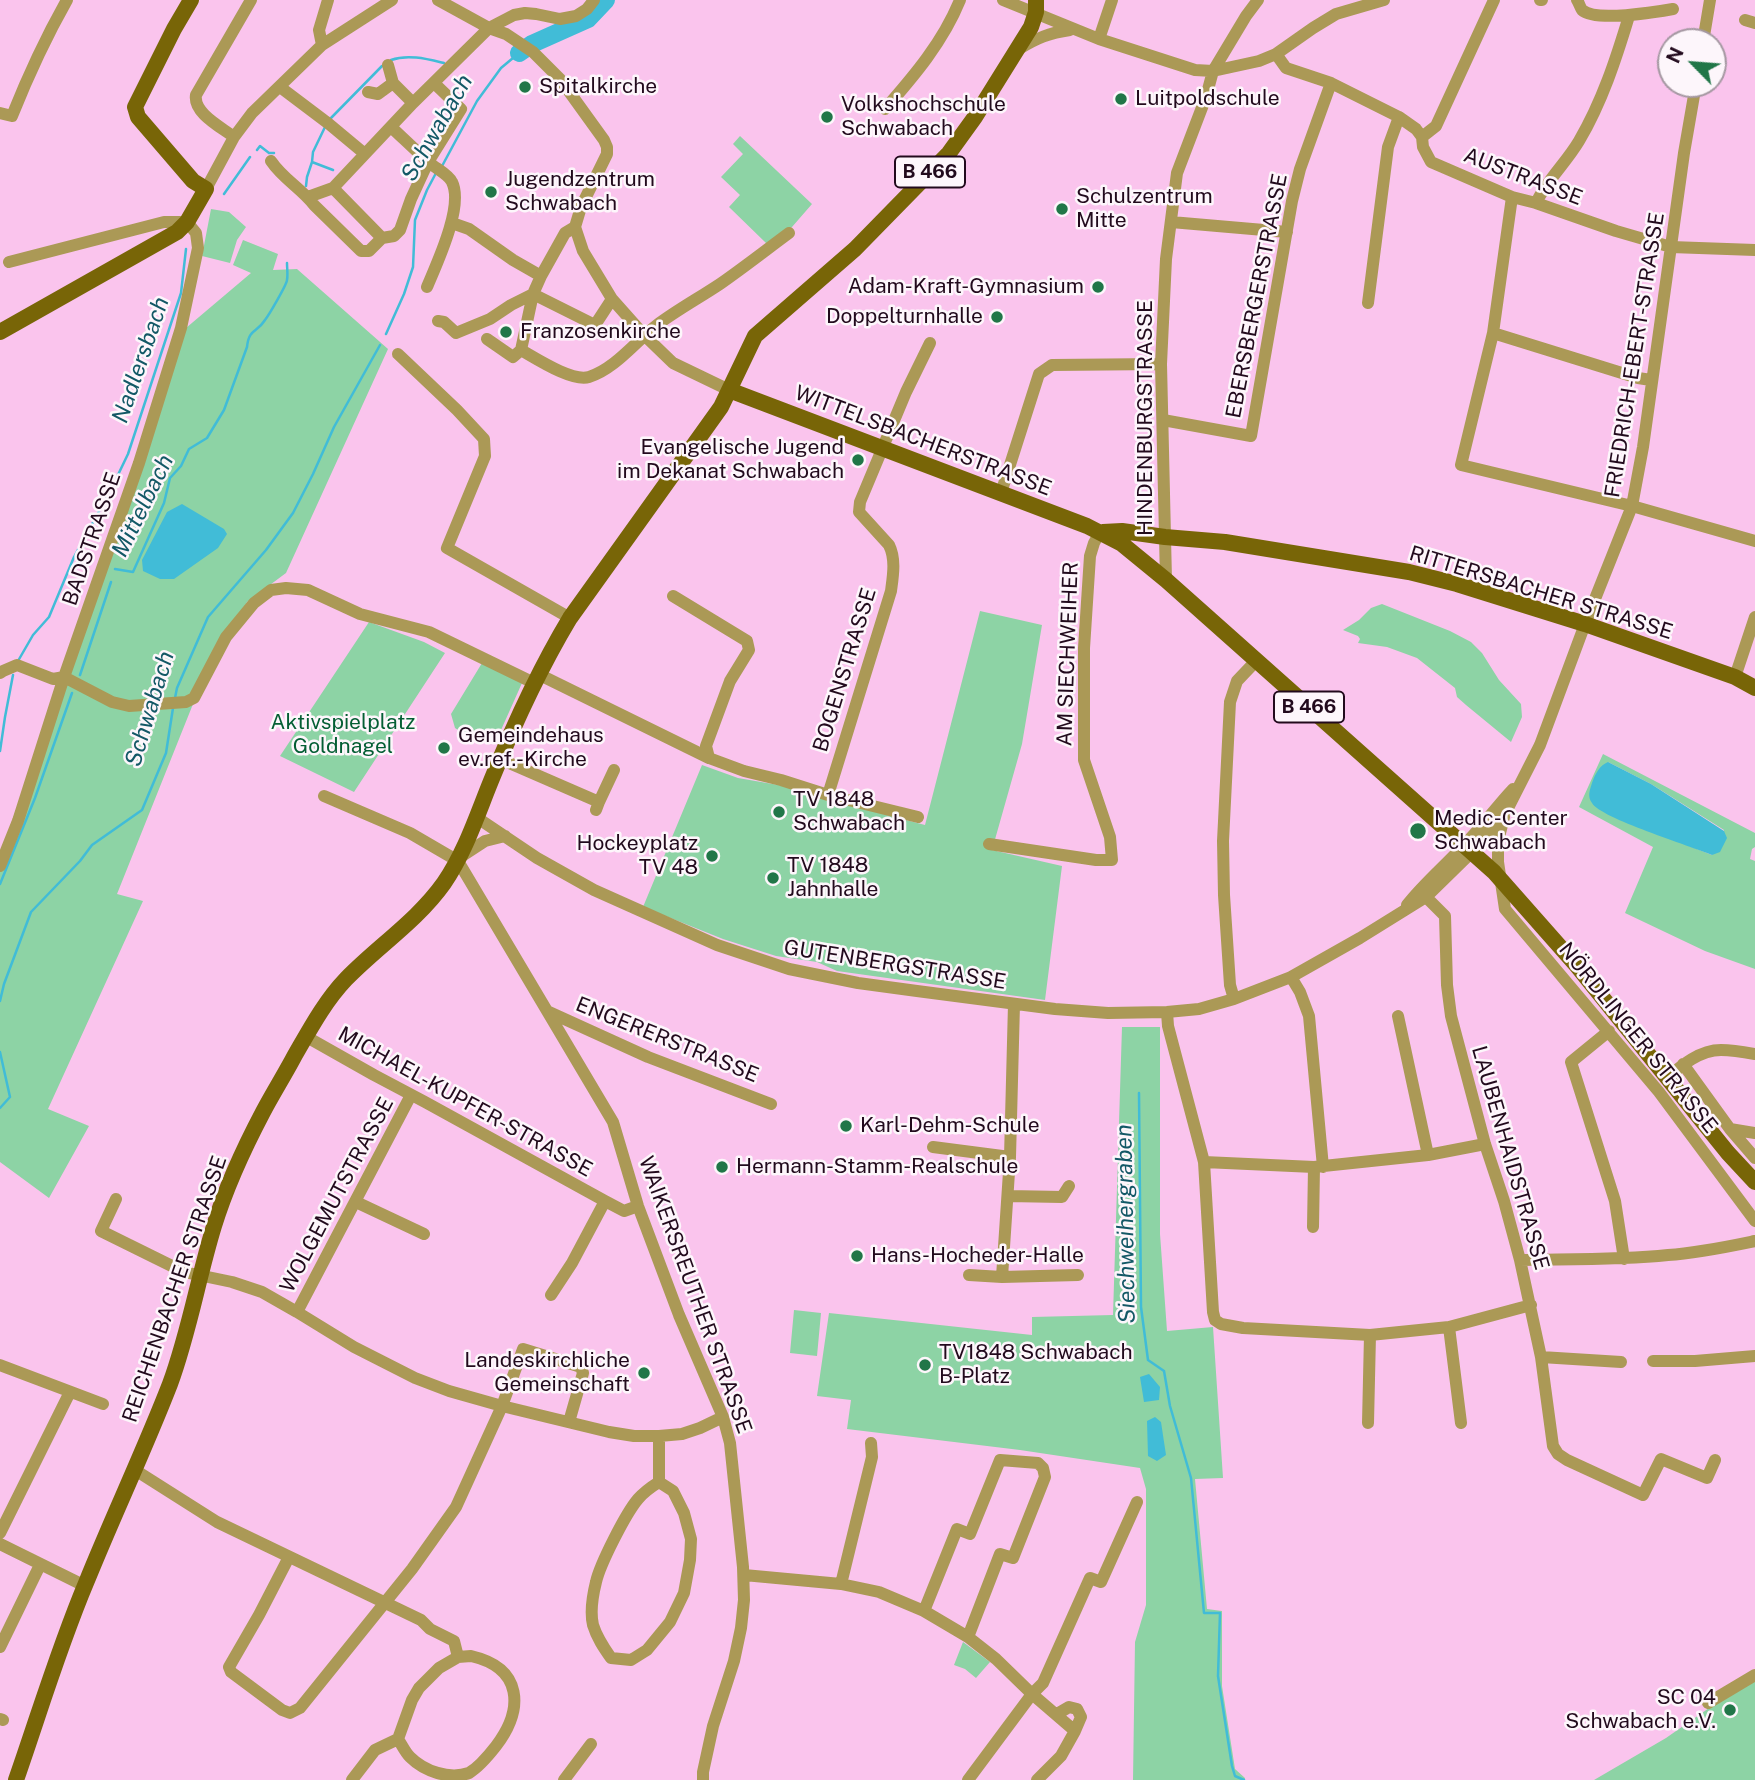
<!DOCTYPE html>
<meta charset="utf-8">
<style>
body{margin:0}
#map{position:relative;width:1755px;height:1780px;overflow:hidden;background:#fac4ed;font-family:"Public Sans",sans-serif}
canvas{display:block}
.north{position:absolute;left:1657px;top:28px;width:70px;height:70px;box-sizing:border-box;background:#fdf6fb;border:2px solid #a598a2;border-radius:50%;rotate:295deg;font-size:19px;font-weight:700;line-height:28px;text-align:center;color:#220a1d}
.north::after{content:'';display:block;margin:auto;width:24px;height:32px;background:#217648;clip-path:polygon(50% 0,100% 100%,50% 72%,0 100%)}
</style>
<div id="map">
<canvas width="1755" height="1780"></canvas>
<div class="north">N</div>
</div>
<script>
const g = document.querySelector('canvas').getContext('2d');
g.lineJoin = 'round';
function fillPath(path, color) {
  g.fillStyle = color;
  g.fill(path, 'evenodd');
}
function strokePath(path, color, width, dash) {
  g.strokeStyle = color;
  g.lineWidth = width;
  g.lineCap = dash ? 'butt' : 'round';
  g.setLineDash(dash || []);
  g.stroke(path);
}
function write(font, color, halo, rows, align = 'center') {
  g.font = font + ' "Public Sans",sans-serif';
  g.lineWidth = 5;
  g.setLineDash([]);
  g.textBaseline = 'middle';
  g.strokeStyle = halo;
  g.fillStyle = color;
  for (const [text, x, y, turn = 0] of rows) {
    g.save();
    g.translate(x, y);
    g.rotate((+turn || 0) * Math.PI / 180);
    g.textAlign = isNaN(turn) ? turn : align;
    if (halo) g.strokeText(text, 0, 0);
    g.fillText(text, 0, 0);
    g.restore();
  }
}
fillPath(new Path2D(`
 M740,136l72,68 -20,23 -19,17 -7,-1 -37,-36 11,-12 -19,-18 22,-23 -10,-10z
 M211,209l18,3 17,15 -9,13 -7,23 -28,-7z
 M243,240l35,14 -5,16 24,-1 91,80 -102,224 -39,29 -52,97 -78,195 26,7 -95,208 41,17 -40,72 -49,-36v-307l186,-527 65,-55 -18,-8z
 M1382,604l68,27 21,11 11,11 17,27 22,24 1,13 -11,25 -45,-37 -9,-8 -2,-9 -38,-30 -30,-11 -29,-4 2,-4 -2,-3 -15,-6 16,-10 12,-12z
 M980,611l62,14 -20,119 -30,106 70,16 -17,134 -208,-29 -20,-9 -41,-6 -53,-17 -80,-32 59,-142 36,13 52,9 36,12 99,26z
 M369,622l55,20 21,11 -91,139 -74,-36z
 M482,663l40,20 -25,56 -17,-6c-11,5 -16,1 -25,-5l-4,-14z
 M1603,754l152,79v14l-3,2 -2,10 5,2v108l-50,-18 -80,-38 28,-66 -74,-40zM1608,762l43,22 73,46 -12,25 -25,-10z
 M1122,1027h38v207l7,97 46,-4 10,151 -28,1 12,130 15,2v75l13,83 10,9v2h-112l2,-138 11,-37v-116l-6,-21 -120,-18 -173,-21 4,-29 -34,-4 12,-83 203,22v-18l81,-2z
 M794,1310l27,3 -4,43 -27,-3z
 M963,1642l27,20 -14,16 -11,-9 -11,-4z
 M1755,1676v104h-161l72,-42z`), '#8dd3a5');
fillPath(new Path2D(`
 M182,504l42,25 3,5 -9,14 -44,31h-14l-17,-8 -1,-11 25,-48z
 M1608,762l43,22 73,47 3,7 -7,14 -8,3c-21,-9 -112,-37 -120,-52 -5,-7 -2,-13 0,-20 3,-9 8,-18 16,-21z
 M1149,1374l11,13 -1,13 -15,2 -4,-25z
 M1155,1417l6,5 5,33 -9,6 -9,-5 -1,-35z`), '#41bcd7');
strokePath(new Path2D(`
 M391,60c17,-6 36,-1 53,3
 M331,118l51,-52
 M257,150l3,-4 9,7h5
 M312,162l21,8
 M441,168l36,-67 24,-33 18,-15
 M306,186l1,-9 5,-15 1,-10 12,-25
 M224,194l26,-37
 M386,334l18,-40 9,-27 2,-47 12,-30 9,-17
 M116,479l12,-25 53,-161 5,-44
 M115,569l18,3 31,-69 6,-25 11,-12 8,-17 18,-11 17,-28 23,-63c2,-19 10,-14 18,-27 4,-5 22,-36 22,-40 1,-5 0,-12 0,-17
 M18,661l15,-26 16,-18 25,-60 35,-64
 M80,675l31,-93
 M175,698l2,-10 31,-71 58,-67 27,-37 20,-39 21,-47 46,-82
 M0,751l5,-34 8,-42
 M0,884l35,-86 37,-105
 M0,1001l4,-17 27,-72 49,-51 12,-16 50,-35 24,-57 7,-45
 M0,1052l10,45 -10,11
 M1139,1093l2,214 7,53 16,11 6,35 21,72 13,135h16l-2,63 14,90 3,10 9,4`), '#41bcd7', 2.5);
strokePath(new Path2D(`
 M519,53l13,-9 56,-25 18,-19`), '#41bcd7', 18);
strokePath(new Path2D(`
 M438,0l51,28 17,6 27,18 27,27 44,61 3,7v7l-26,53 -6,20
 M1003,0l96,39 96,31 18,1 46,-10 17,-7 37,-26 23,-14 48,-14
 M1540,0h2
 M1577,0c2,3 3,7 5,10 13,12 74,2 91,-1
 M1745,20l10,3
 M1099,39l13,-39
 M1703,42l7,-42
 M322,45l-3,-15 9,-30
 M1019,49c18,-11 30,-16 51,-19
 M1276,54l10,14 45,15 68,34 17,12 6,8 1,10 8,15 81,35 24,6 80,28 55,16 84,3
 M388,65l5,18 20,20
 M280,87l49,37 36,30
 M368,92l10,2 15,-11
 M885,109c29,-33 58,-67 75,-109
 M0,113l12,3c16,-40 34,-79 55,-116
 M391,127c13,12 26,25 40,37 6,5 18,11 21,18 12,24 -15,81 -25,105
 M234,137c-13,-10 -41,-24 -38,-42l55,-95
 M1422,137l14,-11 58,-126
 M271,161c12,18 31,28 43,44l47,46h8l13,-13 12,-2 6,-6 11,-31 17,-37 33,-53 -27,-26
 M333,188l49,50
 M206,189l28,-52 18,-24 70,-68 70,-45
 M308,197l25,-9 80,-85 76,-75 25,-13 11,-2 11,1 24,5 16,-3 11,-7 7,-9
 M1512,197l-19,136 -32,132 171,41 123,35
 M1536,203c11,-23 30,-40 43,-62 23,-39 37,-82 50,-125
 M1171,222l116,10
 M452,223l17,6 44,31 28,16
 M575,227l8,24 29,48 32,36 29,28 56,27
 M533,294l62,31 17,-26
 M1368,303l20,-156 11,-30
 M438,321l6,1 12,11 34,-14 21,-14 22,-11
 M1493,333l145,45 13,2
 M487,339l26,18 8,-7 12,-56 8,-18 24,-43 10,-6
 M521,350c16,9 51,32 68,27 26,-8 47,-36 68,-52 20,-15 42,-27 63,-41 23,-16 46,-34 69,-51
 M398,354l59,56 27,29 1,17 -38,92 123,70
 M1163,420l88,16 41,-235 8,-32 31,-86
 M1001,493l38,-119 13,-9 109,-1
 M1166,580l-5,-216 5,-105 11,-86 29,-76 7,-26 33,-55 12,-16
 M673,596l74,45 2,9 -19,31 -24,65 3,12
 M0,673l3,-2 14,-6 36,14 11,-2
 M538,674l171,84 35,13 37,9 47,15 90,22
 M64,677l48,25 17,4 57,-4 8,-4 32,-61 28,-34 17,-13 15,-2 22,2 52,24 69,18 105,51
 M1735,677l20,-60
 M500,759l99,43 -3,8
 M828,795l63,-204c2,-15 5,-32 -2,-46l-30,-33 1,-10 46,-110 24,-49
 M324,796l86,37 48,28 155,261 25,84 41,109 44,102 7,26 13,124 1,33 -3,28 -7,33 -21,65 -10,46v8
 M599,802l15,-32
 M476,817l61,41 57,32 123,55 72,24 69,14 59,8 138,18 53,4 59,-1 32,-3 35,-10 57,-22 69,-39 66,-41 46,-45 36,-44 32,-63 45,-121 47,-118 11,-59 41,-294 12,-69
 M1504,817l-6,24v21l7,47 154,183 96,129
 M989,844l107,16h16l-2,-23 -26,-77v-112l6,-92 4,-13 6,-11
 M459,858l26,-17 20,-5
 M0,866l18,-45 46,-144 75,-214 42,-135 17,-80 -2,-15 -9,-11h-23l-155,40
 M1426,897l19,19 2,69 4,31 34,128 19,57 16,59 21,97 12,89 5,8 9,6 76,35 18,-36 46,19 8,-18
 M1407,905c17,-22 39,-40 58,-61 17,-17 31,-37 48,-55
 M1291,977l9,15 9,24 14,151
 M1234,999l-4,-14 -6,-90 -1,-54 7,-139 7,-21 19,-20
 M549,1012l99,45 123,47
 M1167,1012l1,14 36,136 9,150 2,8 6,4 22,4 127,7 79,-8 82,-22
 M1398,1016l30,139
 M1609,1031l-38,31 44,139 9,58
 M305,1036l69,39 51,27 180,99 19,10 14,-5
 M1683,1064l47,65 25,29
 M1667,1078c15,-13 33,-28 54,-28 11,0 23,2 34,4
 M1730,1129l25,4
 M933,1147l77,10
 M1204,1162l110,5 114,-12 57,-11
 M1008,1196l54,1 7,-11
 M116,1199l-15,32 83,41 48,10 30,10 35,20 57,35 61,31 34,13 53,15 107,26 25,4h25l23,-2 18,-6 23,-11
 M356,1202l68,32
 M1313,1227l1,-60
 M1520,1260c50,-1 99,0 148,-5 30,-2 58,-8 87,-14
 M969,1275l33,2 76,-2
 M1002,1277l8,-120 4,-153
 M551,1295l21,-32 33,-62
 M297,1312l114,-217
 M1449,1327l12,96
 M1541,1357l80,5
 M1653,1361h42l60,-5
 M0,1365l103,39
 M1368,1423l2,-88
 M659,1436v46l14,9 11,22 7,26 -1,21 -6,33 -14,29 -23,28 -16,10 -20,-2c-7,-10 -14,-20 -18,-33 -3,-13 0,-31 3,-43 4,-18 30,-69 42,-83 6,-7 13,-12 21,-17
 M135,1470l82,52 204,98 9,9 24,12 4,16
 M0,1533l70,-141
 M0,1544l85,42
 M289,1557l-30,58 -30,52 2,5 51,38 8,3 10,-5 112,-139 44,-62 46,-101 21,-57 58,18 2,6 -14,49
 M744,1575l97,9 38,8 45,19 44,26 28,22 36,35 43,37
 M841,1584l31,-127 -1,-14
 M924,1611l33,-82 13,5 30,-74 38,3 5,5 2,9 -32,81 -13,-4 -32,83
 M0,1647l40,-82
 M471,1656c52,12 53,53 25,90 -7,9 -17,21 -27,27 -20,7 -45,-2 -59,-16 -5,-5 -8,-12 -12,-18l14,-39 7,-12 20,-20 19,-11z
 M1708,1703l47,-28
 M0,1719l3,1
 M352,1780l23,-30 23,-11
 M564,1780l27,-36
 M968,1780l64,-86 11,-11 47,-105 11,4 36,-80
 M1037,1780l24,-24 14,-25 6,-14 -4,-8 -8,-2 -12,7`), '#ab9956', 12);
strokePath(new Path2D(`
 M0,332l177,-100 10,-10 19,-33 -13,-8 -55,-64 -3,-10 39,-78 17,-29
 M729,390l358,136 35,18 44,36 328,292 83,94 151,187 27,29
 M1103,532l19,-1 43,6 60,5 184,30 48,12 128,40 150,53 20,11
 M16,1780c23,-66 43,-133 70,-197 27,-67 58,-132 84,-199 19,-51 28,-106 44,-158 12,-39 30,-78 49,-114 10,-19 22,-38 32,-57 15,-26 30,-54 51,-76 32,-33 71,-58 98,-96 22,-32 34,-71 49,-107 22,-54 47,-108 77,-158l151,-211 34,-71 100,-87 94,-96 26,-36 56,-90 5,-15v-12`), '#786507', 16);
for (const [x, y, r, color] of [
 [525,87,7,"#217648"],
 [1121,99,7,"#217648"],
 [827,117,7,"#217648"],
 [491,192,7,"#217648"],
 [1062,209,7,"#217648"],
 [1098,287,7,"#217648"],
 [997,317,7,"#217648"],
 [506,332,7,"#217648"],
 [858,460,7,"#217648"],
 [444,748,7,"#217648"],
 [779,812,7,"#217648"],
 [1418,831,9,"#217648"],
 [712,856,7,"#217648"],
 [773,878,7,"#217648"],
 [846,1126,7,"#217648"],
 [722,1167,7,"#217648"],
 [857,1256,7,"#217648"],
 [925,1365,7,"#217648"],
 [644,1373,7,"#217648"],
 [1730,1710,7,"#217648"]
]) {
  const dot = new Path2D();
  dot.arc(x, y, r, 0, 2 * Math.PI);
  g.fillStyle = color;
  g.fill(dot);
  strokePath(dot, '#fdf6fb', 2.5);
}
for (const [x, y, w] of [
 [930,172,70],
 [1309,707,70]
]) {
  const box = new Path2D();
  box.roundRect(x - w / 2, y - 15.5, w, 31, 5);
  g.fillStyle = '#fdf6fb';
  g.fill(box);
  strokePath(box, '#220a1d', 2);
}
write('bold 19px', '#220a1d', null, [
 ["B 466",930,172],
 ["B 466",1309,707]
]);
write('21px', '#220a1d', '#fdf6fb', [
 ["Spitalkirche",539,87],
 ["Luitpoldschule",1135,99],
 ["Volkshochschule",841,105],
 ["Schwabach",841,129],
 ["Jugendzentrum",505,180],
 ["Schwabach",505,204],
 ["Schulzentrum",1076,197],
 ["Mitte",1076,221],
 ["Adam-Kraft-Gymnasium",1084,287,"right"],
 ["Doppelturnhalle",983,317,"right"],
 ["Franzosenkirche",520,332],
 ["Evangelische Jugend",844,448,"right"],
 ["im Dekanat Schwabach",844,472,"right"],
 ["Gemeindehaus",458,736],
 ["ev.ref.-Kirche",458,760],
 ["TV 1848",793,800],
 ["Schwabach",793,824],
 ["Medic-Center",1434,819],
 ["Schwabach",1434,843],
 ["Hockeyplatz",698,844,"right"],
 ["TV 48",698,868,"right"],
 ["TV 1848",787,866],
 ["Jahnhalle",787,890],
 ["Karl-Dehm-Schule",860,1126],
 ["Hermann-Stamm-Realschule",736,1167],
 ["Hans-Hocheder-Halle",871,1256],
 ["TV1848 Schwabach",939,1353],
 ["B-Platz",939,1377],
 ["Landeskirchliche",630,1361,"right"],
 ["Gemeinschaft",630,1385,"right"],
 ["SC 04",1716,1698,"right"],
 ["Schwabach e.V.",1716,1722,"right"]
], 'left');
write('21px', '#220a1d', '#fdf6fb', [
 ["AUSTRASSE",1523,177,21],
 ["EBERSBERGERSTRASSE",1257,296,-79],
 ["FRIEDRICH-EBERT-STRASSE",1635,355,-81],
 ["HINDENBURGSTRASSE",1146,418,-90],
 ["WITTELSBACHERSTRASSE",923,441,21],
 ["BADSTRASSE",92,539,-71],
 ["RITTERSBACHER STRASSE",1541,593,17],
 ["AM SIECHWEIHER",1068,654,-88],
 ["BOGENSTRASSE",845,670,-73],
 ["GUTENBERGSTRASSE",895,965,9],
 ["NÖRDLINGER STRASSE",1638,1038,51],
 ["ENGERERSTRASSE",667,1040,22],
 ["MICHAEL-KUPFER-STRASSE",465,1102,29],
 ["LAUBENHAIDSTRASSE",1510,1158,74],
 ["WOLGEMUTSTRASSE",337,1195,-62],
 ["REICHENBACHER STRASSE",175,1289,-71],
 ["WAIKERSREUTHER STRASSE",695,1295,70]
]);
write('21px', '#045e34', '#fdf6fb', [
 ["Aktivspielplatz",343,723],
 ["Goldnagel",343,747]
]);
write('italic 23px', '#135866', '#fdf6fb', [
 ["Schwabach",437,128,-60],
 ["Nadlersbach",141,360,-71],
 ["Mittelbach",143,506,-64],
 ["Schwabach",150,709,-73],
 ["Siechweihergraben",1126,1224,-91]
]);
</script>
